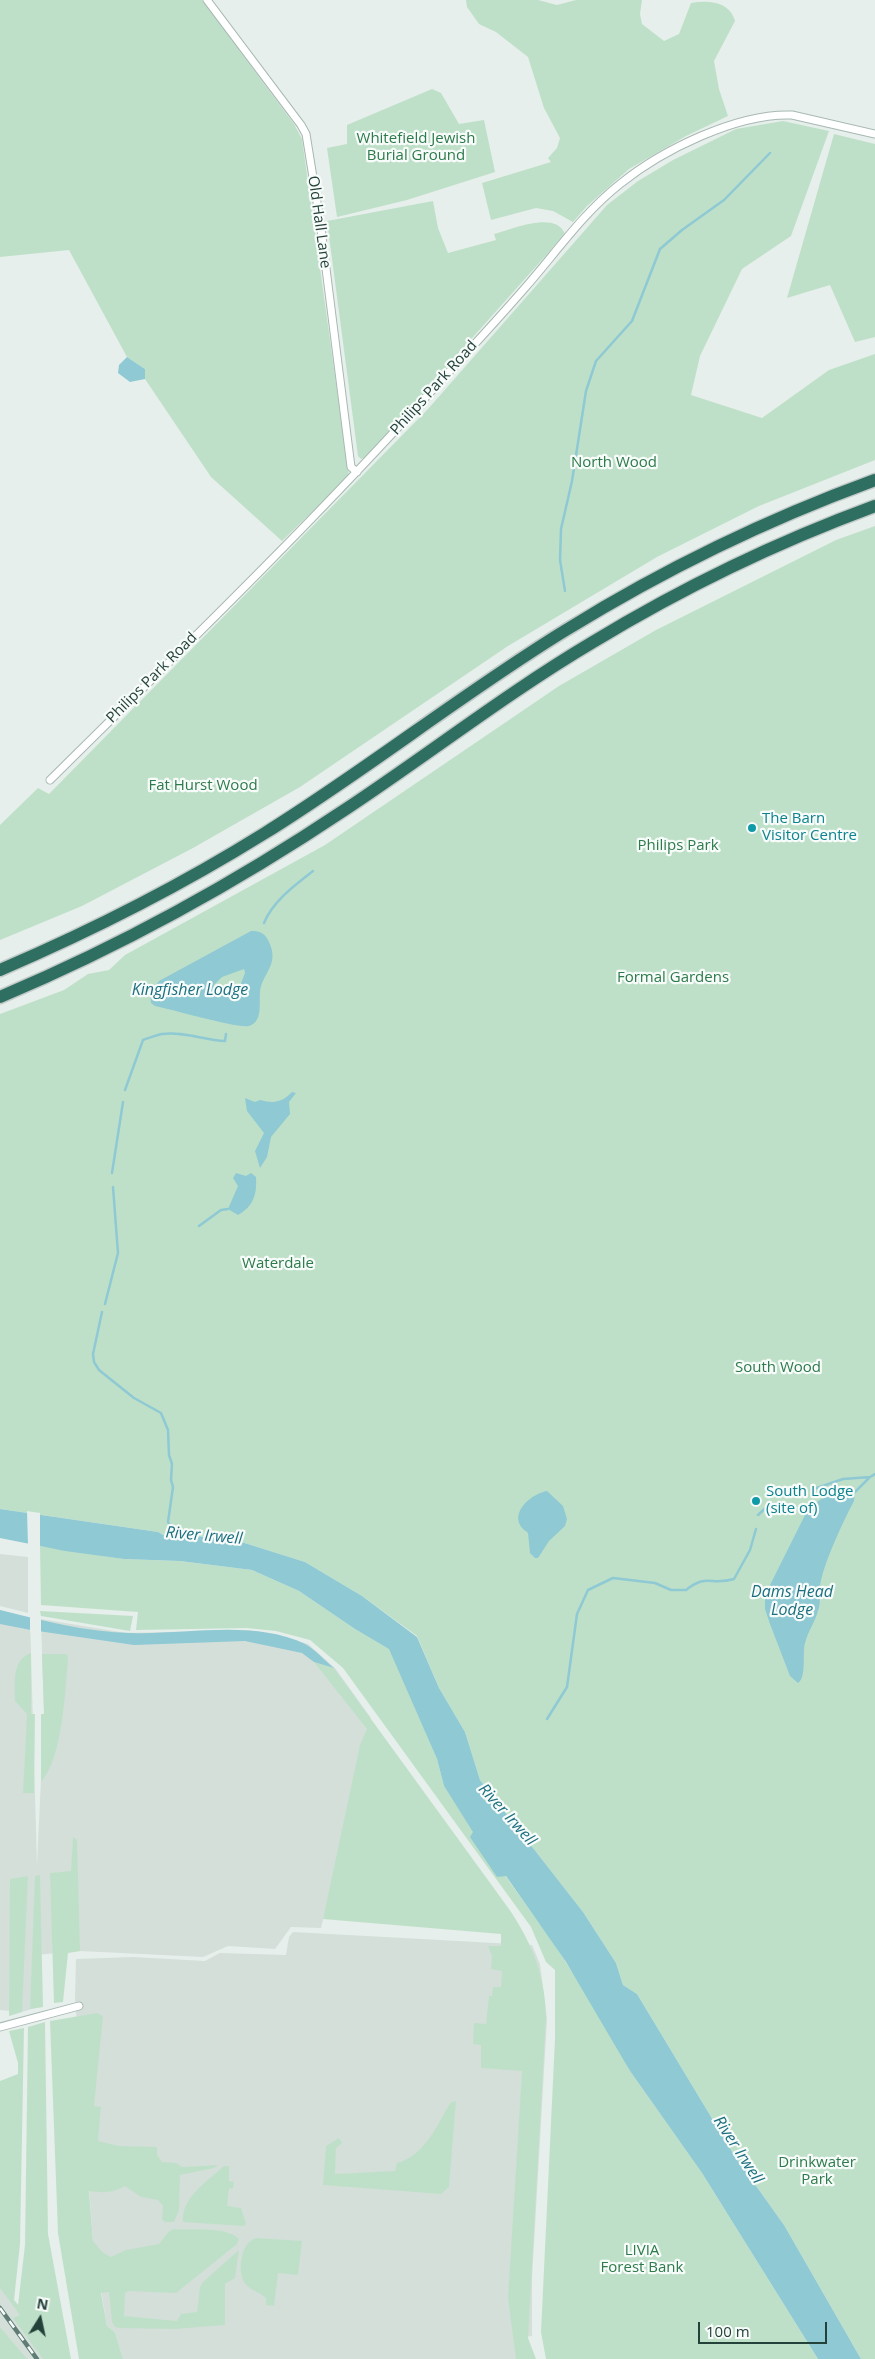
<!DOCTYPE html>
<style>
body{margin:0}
#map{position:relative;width:875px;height:2359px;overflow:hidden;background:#e6efeb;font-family:"Open Sans",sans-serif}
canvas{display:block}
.north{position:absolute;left:15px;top:2294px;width:50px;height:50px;-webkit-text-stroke:4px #f7fbf9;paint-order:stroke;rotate:10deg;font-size:14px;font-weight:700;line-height:20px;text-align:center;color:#24423a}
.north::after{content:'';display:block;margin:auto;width:18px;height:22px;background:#24423a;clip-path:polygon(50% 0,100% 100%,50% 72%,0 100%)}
.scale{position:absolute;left:698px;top:2322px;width:129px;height:22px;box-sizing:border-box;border:2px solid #24423a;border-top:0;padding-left:6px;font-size:15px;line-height:18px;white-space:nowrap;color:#24423a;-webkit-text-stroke:4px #f7fbf9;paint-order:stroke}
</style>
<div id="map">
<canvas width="875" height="2359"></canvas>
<div class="north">N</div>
<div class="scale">100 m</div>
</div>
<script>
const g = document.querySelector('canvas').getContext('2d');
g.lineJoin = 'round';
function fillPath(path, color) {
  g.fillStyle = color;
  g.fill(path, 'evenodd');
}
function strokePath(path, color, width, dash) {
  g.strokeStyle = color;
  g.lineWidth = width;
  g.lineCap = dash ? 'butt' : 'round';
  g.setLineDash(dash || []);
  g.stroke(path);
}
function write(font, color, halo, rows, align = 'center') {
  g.font = font + ' "Open Sans",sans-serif';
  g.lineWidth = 4.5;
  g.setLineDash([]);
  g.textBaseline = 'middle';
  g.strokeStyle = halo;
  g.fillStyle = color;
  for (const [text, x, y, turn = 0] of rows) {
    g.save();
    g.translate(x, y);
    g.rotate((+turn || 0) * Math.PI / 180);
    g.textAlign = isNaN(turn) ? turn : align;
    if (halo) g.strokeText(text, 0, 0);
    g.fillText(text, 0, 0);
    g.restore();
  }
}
fillPath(new Path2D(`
 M0,1554l28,3v56l-28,-7z
 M0,1610l30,8 7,248 7,-152 -3,-95 85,14 122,-3 28,4 32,10 27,24 36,50 -50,210 -30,-1 -16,22 -47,-3 -25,11 -123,-6 -44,4 -1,53 -13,4 -22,-2z
 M293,1932l239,13 8,19 7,55 -15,259v58l-14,2 2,21h-397l-8,-27 -8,-6 -14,-85 -18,-243 1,-39 57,-2 72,4 15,-8 66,2 3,-18z
 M0,2284l65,75h-56l-9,-18z`), '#d4dfda');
fillPath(new Path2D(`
 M0,0h202l92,124 8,15 47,337 -67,65 -71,-64 -66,-98v-10l-18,-12 -58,-107 -69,7z
 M466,0h72l19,5 19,-5h66l-2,14 2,10 22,17 15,-7 12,-31c18,-3 39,-1 44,18l-21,40 5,28 9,27 -42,20 -57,33 -42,37 -14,16 -20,-11 -17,-3 -45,12 -9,-37 69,-21 -3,-4 9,-10 3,-10 -16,-30 -16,-51 -32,-25 -17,-8 -12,-17z
 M432,89l9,4 18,31 25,-4 11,52 -88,28 -70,17 -10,-69 20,-4v-19z
 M783,121l46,10 -38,105 -49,33 -42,87 -9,39 71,23 67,-48 46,-16v106l-116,46 -102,51 -149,89 -208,141 -107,61 -111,58 -82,34v-115l38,-37 11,6 379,-385 179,-204 31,-24 35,-21 63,-31z
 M834,134l41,10v193l-20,5 -25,-57 -43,13z
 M433,201l5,27 10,25 48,-13 -2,-6c18,-5 62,-24 71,0l-199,223 -5,2 -3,-3 -31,-235z
 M875,526v1833h-14l-77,-134 -50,-70 -97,-161 -14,-9 -7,-22 -33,-51 -103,-132 -15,-48 -26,-44 -22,-52 -55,-40 -57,-34 -70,-22 -39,-5 -24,5 -14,-8 -158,-23v-495l64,-24 24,-16 21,-4 16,-15 200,-110 234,-159 97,-56 180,-90z
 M40,1546l84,13 56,2 72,9 47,21 56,38 35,20 47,110 7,27 30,46 80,112 43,67 33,60 72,102 116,186h-272l-5,-27 14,-293v-69l-9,-8 -15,-35 -188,-259 -33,-28 -34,-9 -29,-3 -111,2 2,-18 -97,-7z
 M40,1611l93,5 -3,15 -89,-15z
 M31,1653v61h4l-1,79h-11l4,-79 -12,-13c0,-17 -4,-41 16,-48z
 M42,1654h25l1,5c-3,32 -5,98 -27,123v-68h3z
 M314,1662l20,6 5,7 170,234c23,34 36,66 37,108l-18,321 8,21h-20l-8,-61 14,-227 -41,-3v-23l-8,-1 1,-21 12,1 3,-28h3l1,-9h8l1,-16 -11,-2 1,-13 -4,-10h13v-12l-178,-15 37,-174 7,-16z
 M73,1837l4,3 3,111 -12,2 -5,49 -9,1 -4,-130 21,-2z
 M40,1875l3,132 -13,2 5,-133z
 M28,1876l-6,136 -13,4 1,-137z
 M97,2013l6,3 -9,90 7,1 -3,34 21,5 38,1v8l5,7 14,1 6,4 36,-2 -4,3 -34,7 -1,35 -5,12h-9l-3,-3 1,-13 -5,-6 -17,-3 -16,-11c-12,7 -22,7 -36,5l4,50 9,11 9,5 15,-7 33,-6 9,-12 5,-3c18,1 54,-3 66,10l-2,5 -61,49 -47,-2 -4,2 -1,23 53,5 4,-7 16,-2 3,-25 3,-5 36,-32 -4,28 -10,6v41l-51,4 -54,-1 -5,-1 -3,-5 -3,-30 -8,1 6,33 8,6 8,27h-44l-21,-126 -8,-212z
 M45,2022l3,212 23,125h-28l-30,-41 7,-3 -20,-27v-207l18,-7v-11l-9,-32 15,-3 -4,216 -6,56 4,5 7,-60 3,-218z
 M456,2101l-7,86 -8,7 -118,-9 3,-39 13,-8 3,5 -6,5 -1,26 60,-3 2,-8c27,-7 40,-37 53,-60z
 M224,2166h5v15l5,1 -1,6 -4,1 -2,17 14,2 5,16 -2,2 -61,-4c-2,-25 25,-41 41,-56z
 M257,2238l45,3 -4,34 -20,-2 -4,33 -8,-1v-7c-6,-6 -17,-8 -22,-16 -7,-12 -3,-41 13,-44z
 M0,2327l27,32h-27z`), '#bfe0c8');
fillPath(new Path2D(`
 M127,357l18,12v10l-15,3 -12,-9 1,-8z
 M251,931c9,0 14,2 18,11 11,23 -7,31 -9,50 -1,11 3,30 -11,34 -10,3 -78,-17 -94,-20l-4,-3 -1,-10 9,-12zM244,969l1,4 -9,23 -6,1 -16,-6v-6l8,-8z
 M292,1092l4,1 -7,9 1,12 -19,23 -4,20 -7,11 -5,-17 9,-18 -17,-22 -2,-13 10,4 5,-2c15,4 22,2 32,-8z
 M236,1173l10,3 5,-3 5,4c1,17 -2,29 -18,38l-10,-6 10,-23 -5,-8z
 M547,1491l16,15 4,13 -2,7 -16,15 -11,17h-3l-5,-5 -2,-20c-2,-2 -7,-5 -8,-8 -8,-16 14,-32 27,-34z
 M845,1491l10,1 -1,9c-10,19 -33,67 -34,87 -1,8 1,15 -2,23 -3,11 -10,20 -13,32 -3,10 2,34 -7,40l-8,-7 -20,-52 -5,-15v-14l44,-88 14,-9z
 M0,1509l158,23 14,8 6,-6 57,6 70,22 57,34 55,41 22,51 26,44 15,48 103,132 33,51 7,22 14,9 97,161 50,70 77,134h-43l-116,-186 -72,-102 -64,-109 -60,-86 -9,1 -27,-40 3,-5 -29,-46 -7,-27 -48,-110 -34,-20 -56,-38 -47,-21 -72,-9 -56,-2 -59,-8 -65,-13z
 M0,1610c43,11 87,22 131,23 56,2 121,-14 174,11 10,5 20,17 29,24l-20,-6 -12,-9 -57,-12 -111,4 -103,-15 -31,-6z`), '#8ec9d4');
fillPath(new Path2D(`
 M27,1511l13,2v35l-12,-2z
 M30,1615l11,2v17l-11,-1z`), '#e6efeb');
strokePath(new Path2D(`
 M565,591l-5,-31 1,-31 11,-48 14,-90 10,-30 36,-40 28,-72 22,-19 42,-30 46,-47
 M264,923c9,-22 31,-38 49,-52
 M125,1090l18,-50c6,-2 13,-5 19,-6 20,-3 42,6 63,7l1,-7
 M112,1173l11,-71
 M199,1226l22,-16 7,-1
 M105,1304l13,-51 -5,-66
 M102,1312l-9,42 1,8 5,8 35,28 27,15 7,17 1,25 3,9 -1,16 2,7 -5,35 9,17
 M811,1490l32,-11 27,-2 5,-3
 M855,1492l14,-14
 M779,1496l24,-6
 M758,1515l13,-12
 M547,1719l20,-32 10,-73 11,-24 25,-12 42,5 16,7h15c21,-17 25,-4 48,-11l16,-29 6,-21`), '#8ec9d4', 2.5);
const minor = new Path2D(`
 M207,0l94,125 5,9 14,87 31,246 6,5
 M50,780c119,-118 240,-235 354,-359 40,-44 81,-87 120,-132 31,-35 58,-75 96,-105 42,-34 117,-71 172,-69l83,19
 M0,2027l79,-21`);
const motorway = new Path2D(`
 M0,970c91,-39 180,-84 265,-137 103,-64 198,-140 301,-203 97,-60 202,-111 309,-150
 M0,997c121,-51 237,-115 346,-188 83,-55 161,-116 247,-167 89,-54 184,-100 282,-136`);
strokePath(minor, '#a8b8b2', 9);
strokePath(motorway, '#c2cac8', 15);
strokePath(minor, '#fff', 7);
strokePath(motorway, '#2f6f62', 12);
const rail = new Path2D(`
 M0,2308l37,51`);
strokePath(rail, '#5f7d75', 4.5);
strokePath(rail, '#f7fbf9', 2.5, [8]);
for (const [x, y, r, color] of [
 [752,828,5,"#0f9aa8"],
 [756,1501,5,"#0f9aa8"]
]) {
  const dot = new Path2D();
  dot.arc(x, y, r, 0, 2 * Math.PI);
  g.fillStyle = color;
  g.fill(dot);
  strokePath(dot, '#f7fbf9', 2);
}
write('15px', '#2d7a4b', '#f7fbf9', [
 ["Whitefield Jewish",416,139],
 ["Burial Ground",416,156],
 ["North Wood",614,463],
 ["Fat Hurst Wood",203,786],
 ["Philips Park",678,846],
 ["Formal Gardens",673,978],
 ["Waterdale",278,1264],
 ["South Wood",778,1368],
 ["Drinkwater",817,2163],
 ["Park",817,2180],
 ["LIVIA",642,2251],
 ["Forest Bank",642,2268]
]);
write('15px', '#24423a', '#f7fbf9', [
 ["Old Hall Lane",319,222,82],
 ["Philips Park Road",434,388,-48],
 ["Philips Park Road",152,678,-45]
]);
write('15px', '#0d838f', '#f7fbf9', [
 ["The Barn",762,819],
 ["Visitor Centre",762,836],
 ["South Lodge",766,1492],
 ["(site of)",766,1509]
], 'left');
write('italic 16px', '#1c6f80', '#f7fbf9', [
 ["Kingfisher Lodge",190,990],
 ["River Irwell",204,1536,5],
 ["Dams Head",792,1592],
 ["Lodge",792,1610],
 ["River Irwell",507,1815,48],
 ["River Irwell",738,2150,57]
]);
</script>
